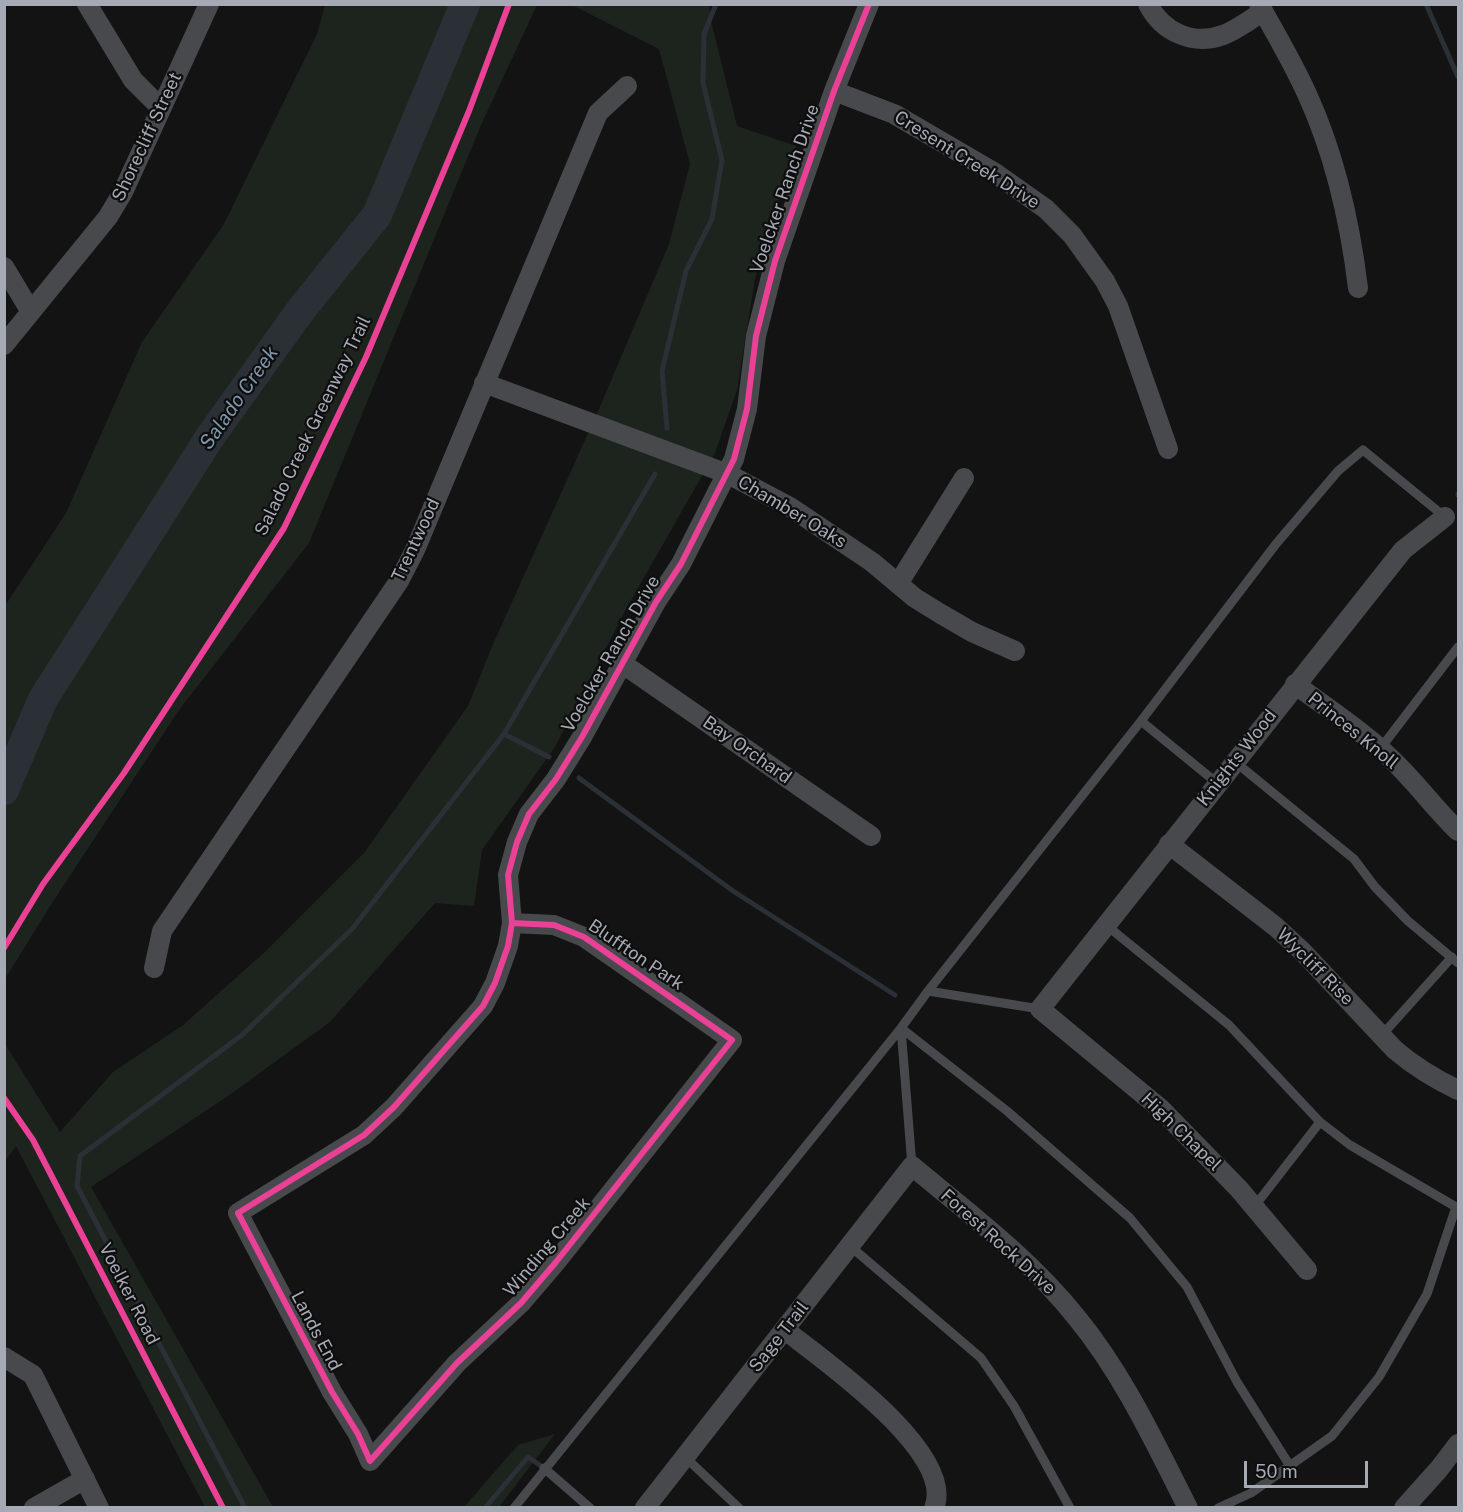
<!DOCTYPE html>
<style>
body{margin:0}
#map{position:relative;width:1463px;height:1512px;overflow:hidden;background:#131314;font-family:"Public Sans",sans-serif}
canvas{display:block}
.frame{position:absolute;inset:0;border:6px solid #a5aab4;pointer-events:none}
.scale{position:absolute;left:1244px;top:1461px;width:124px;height:27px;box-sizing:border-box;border:3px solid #a5aab4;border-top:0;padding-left:8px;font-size:18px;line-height:21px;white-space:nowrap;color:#a5aab4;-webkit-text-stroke:4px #0e0e0f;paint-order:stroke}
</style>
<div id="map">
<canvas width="1463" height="1512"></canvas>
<div class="frame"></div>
<div class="scale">50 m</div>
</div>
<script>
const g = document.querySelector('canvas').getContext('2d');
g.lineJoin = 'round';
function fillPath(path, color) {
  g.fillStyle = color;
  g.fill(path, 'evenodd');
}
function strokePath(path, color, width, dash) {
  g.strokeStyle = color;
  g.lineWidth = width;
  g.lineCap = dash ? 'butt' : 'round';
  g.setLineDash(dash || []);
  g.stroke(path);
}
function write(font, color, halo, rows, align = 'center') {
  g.font = font + ' "Public Sans",sans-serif';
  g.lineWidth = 4.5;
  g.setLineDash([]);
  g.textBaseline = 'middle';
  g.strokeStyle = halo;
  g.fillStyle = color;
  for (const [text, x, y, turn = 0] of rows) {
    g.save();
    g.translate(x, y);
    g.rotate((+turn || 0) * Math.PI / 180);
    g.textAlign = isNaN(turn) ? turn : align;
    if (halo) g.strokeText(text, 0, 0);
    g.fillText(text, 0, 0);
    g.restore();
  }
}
fillPath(new Path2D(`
 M325,5h212l-56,120 -172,418 -130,167 -127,193 -47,76v-373l61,-93 76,-171 82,-118 93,-190z
 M572,5h137l1,12 27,109 59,20 -41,133 -18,111 -22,63 -89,156 -71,138 -73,103 -8,56 -39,-3 -105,119 -102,74 -137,91 182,320h-68l-189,-361 -11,15v-117l55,88 53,-60 70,-47 83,-74 98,-98 104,-147 26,-64 105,-233 70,-165 21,-80 -31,-115z
 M555,1434l-56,73h-35l54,-62z`), '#1d241e');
strokePath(new Path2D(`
 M1426,4l32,73
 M667,428l-5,-57 24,-100 26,-52 10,-59 -19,-77 1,-49 12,-30
 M1458,495v-1
 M504,734l45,23
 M579,778l154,113 162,104
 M245,1508l-168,-322 3,-30 162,-121 110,-106 152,-195 151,-260
 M485,1508l43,-51 16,11`), '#2a3036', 5);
strokePath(new Path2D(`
 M4,790l39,-91 167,-262 90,-126 77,-96 88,-211`), '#2a3036', 30);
strokePath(new Path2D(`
 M1141,721l76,62
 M1380,749l78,-102
 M1234,761l120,98 21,28 33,34 50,42
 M1106,925l123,100 91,97 30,23 106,62 -29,87 -48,83 -47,59 -81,57 -33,15
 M928,991l112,18
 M1382,1035l70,-78
 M1254,1207l66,-85
 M850,1246l131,112 33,48 56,102
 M685,1457l54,51
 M1290,1466l-53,-84 -50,-95 -57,-69 -123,-107 -106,-83 27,-37 213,-270 135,-177 62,-73 25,-21 82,67
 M544,1468l46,40
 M514,1508l387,-480 11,138`), '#48494c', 9);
strokePath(new Path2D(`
 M87,4l46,76 28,28
 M1148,4c14,28 45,42 75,31 14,-5 27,-16 40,-23
 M1259,4c17,30 34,59 48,90 28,61 43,128 51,194
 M834,91l60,23 101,59 51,36 26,26 33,46 13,25 50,143
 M4,267l27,45
 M4,345l104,-128 15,-25 86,-188
 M484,383l244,91 62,33 82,55 43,36 26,16 31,18 43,19
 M898,584l66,-106
 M623,664l248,172
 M1295,684c30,23 64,44 91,70 27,24 47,53 72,77
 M1169,844l107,83 26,24 93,99c20,17 40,29 63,40
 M512,923l42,2 30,12 148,103 -176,222 -35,41 -64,60 -87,98 -12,-27 -26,-42 -94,-179 126,-78 30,-28 89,-101 12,-23 13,-37 4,-23 -4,-48 9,-33 12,-28 27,-35 26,-42 74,-135 25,-38 53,-105 13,-50 9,-73 19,-75 59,-170 35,-87
 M154,968l8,-37 237,-350 16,-31 183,-437 29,-27
 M1307,1270l-68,-81 -78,-80 -121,-100 363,-459 42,-33
 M785,1330c37,29 172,123 149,178
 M4,1357l29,18 66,133
 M34,1508l51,-29
 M645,1508l267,-342c58,48 118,93 165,152 46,56 78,125 111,190
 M1404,1508l35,-39 19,-25`), '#48494c', 20);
strokePath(new Path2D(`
 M512,923l42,2 30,12 148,103 -176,222 -35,41 -64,60 -87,98 -12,-27 -26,-42 -94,-179 126,-78 30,-28 89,-101 12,-23 13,-37 4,-23 -4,-48 9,-33 12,-28 27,-35 26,-42 74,-135 25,-38 53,-105 13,-50 9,-73 19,-75 59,-170 35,-87
 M4,948l39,-64 81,-111 160,-245 82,-171 103,-246 40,-107
 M4,1098l29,42 190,368`), '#ea4096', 6);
write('18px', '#a5aab4', '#0e0e0f', [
 ["Shorecliff Street",147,137,-65],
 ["Cresent Creek Drive",967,160,32],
 ["Voelcker Ranch Drive",785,189,-71],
 ["Salado Creek Greenway Trail",313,426,-64],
 ["Chamber Oaks",792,512,31],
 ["Trentwood",416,540,-65],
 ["Voelcker Ranch Drive",611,654,-60],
 ["Princes Knoll",1353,731,39],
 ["Bay Orchard",747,750,35],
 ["Knights Wood",1237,758,-52],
 ["Bluffton Park",636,955,34],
 ["Wycliff Rise",1315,967,45],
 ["High Chapel",1181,1132,44],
 ["Forest Rock Drive",998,1242,42],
 ["Winding Creek",547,1247,-50],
 ["Voelker Road",129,1294,63],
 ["Lands End",316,1331,62],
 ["Sage Trail",779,1337,-52]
]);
write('italic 20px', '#7d97ad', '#0e0e0f', [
 ["Salado Creek",239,398,-55]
]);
</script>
